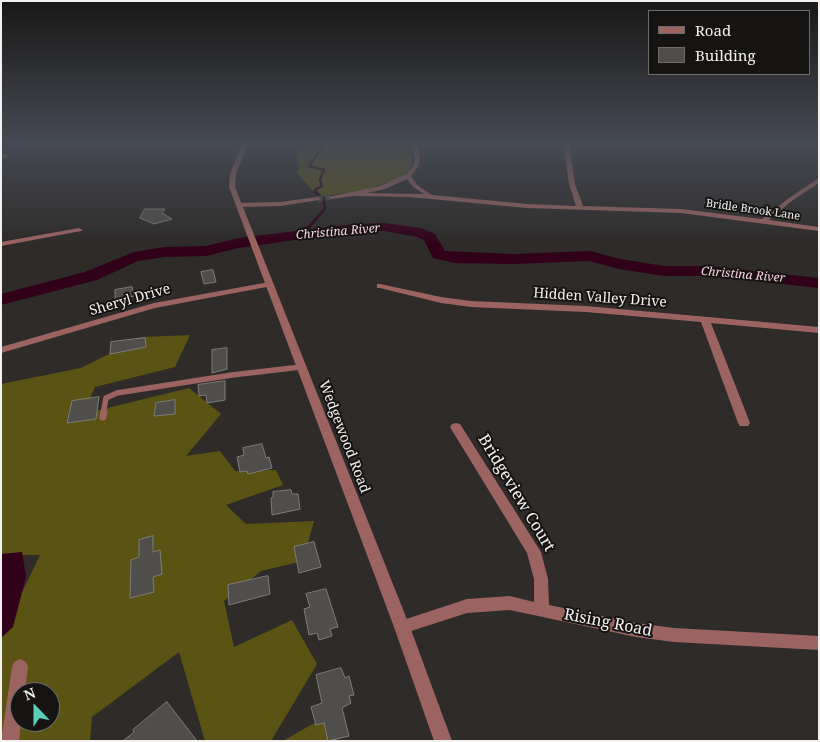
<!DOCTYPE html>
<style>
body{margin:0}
#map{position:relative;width:820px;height:742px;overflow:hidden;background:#2e2b29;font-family:"Noto Serif",serif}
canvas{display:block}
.frame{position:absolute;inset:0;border:2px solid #f3f1ef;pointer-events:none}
.legend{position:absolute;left:648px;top:10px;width:162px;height:65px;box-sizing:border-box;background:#151413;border:1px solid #6e6c6b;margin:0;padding:6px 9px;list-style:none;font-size:15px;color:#f3f1ef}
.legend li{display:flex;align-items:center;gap:10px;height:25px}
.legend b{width:25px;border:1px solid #6e6c6b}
.north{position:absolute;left:10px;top:682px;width:50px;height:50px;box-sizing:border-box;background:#151413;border:1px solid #6e6c6b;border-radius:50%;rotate:338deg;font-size:14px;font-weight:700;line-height:20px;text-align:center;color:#f3f1ef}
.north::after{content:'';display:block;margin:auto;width:18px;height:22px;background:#5bcebb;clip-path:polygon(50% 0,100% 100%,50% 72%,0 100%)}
</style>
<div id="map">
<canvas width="820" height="742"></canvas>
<div class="frame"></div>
<ul class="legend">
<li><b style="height:6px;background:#9b6461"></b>Road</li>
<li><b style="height:14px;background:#504e4b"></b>Building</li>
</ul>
<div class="north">N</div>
</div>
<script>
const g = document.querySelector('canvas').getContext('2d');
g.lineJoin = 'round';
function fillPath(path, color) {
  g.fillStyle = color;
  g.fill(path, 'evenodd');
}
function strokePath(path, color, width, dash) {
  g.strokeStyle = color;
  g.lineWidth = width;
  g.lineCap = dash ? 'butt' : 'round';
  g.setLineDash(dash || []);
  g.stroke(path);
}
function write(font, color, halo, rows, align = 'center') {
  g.font = font + ' "Noto Serif",serif';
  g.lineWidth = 4;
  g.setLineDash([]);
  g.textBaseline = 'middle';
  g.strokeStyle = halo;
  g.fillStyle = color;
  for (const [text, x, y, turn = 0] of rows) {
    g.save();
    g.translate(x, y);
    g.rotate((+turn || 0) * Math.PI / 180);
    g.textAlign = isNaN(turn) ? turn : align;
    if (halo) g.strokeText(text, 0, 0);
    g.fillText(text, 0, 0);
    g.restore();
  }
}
fillPath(new Path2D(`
 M310,143h95c2,5 7,13 7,18 1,24 -71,33 -89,35l-6,-5 -5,-1 -15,-17 3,-6 -3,-9 2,-6 11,-6z
 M190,335l-15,32 -80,20 -12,27 106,-26 32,26 -35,42 34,-5 15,20 41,-1 7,15 -57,20 20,19 68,-3 -11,40 -42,10 -37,30 10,46 58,-27 25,44 -46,77h-66l-26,-89 -87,65 -2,24h-89v-105l39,-81h-39v-171l80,-16 62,-31zM20,692h30v30h-30z
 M328,715l7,26h-52z`), '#5b5314');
fillPath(new Path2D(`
 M22,552l4,25 -13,50 -12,11v-84z`), '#300118');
strokePath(new Path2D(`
 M321,213l4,-5 -1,-7 -9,-9 1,-3 6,-3 -2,-7 4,-9 -15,-4 16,-23`), '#300118', 2.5);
strokePath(new Path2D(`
 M302,235l20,-23`), '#300118', 3);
fillPath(new Path2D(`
 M384,223l37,5 14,6 10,17 68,3 77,-3 30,8 44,7h44l111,12v10l-111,-12h-44l-45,-7 -30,-8 -76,3 -58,-1 -22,-5 -9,-18 -7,-3 -33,-6 -31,1 -115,16 -32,8 -41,1 -27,4 -41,19 -96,25v-11l84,-22 49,-20 31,-5 41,-1 32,-8 115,-14z`), '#300118');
const building = new Path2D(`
 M145,209h20l-3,4 10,6 -18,5 -14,-6z
 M213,270l3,12 -12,2 -3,-12z
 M132,287l2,9 -19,4v-10z
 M145,338l1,9 -36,7 1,-12z
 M227,348v21l-15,4v-23z
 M225,381v19l-18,3 -1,-8 -7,1 -1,-11z
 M99,397l-3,22 -29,4 5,-22z
 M175,400v14l-21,2 2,-13z
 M262,444l4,14 3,-1 3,11 -24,6 -1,-3 -7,1 -3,-15 7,-2 -1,-7z
 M291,490l1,4h6l2,15 -28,6 -1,-17 2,-1v-5z
 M153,536v16l7,-2 2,24 -9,3 1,15 -24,6 1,-38 8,-3v-17z
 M314,542l7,25 -22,6 -5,-26z
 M268,576l2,18 -41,11 -1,-20z
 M326,589l12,38 -8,2 2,7 -13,4 -2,-7 -8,2 -5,-26 6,-2 -4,-13z
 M341,668l4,10 4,-2 5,19 -5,1 2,7 -9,5 7,28 -21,5 -4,-18 -8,2 -5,-18 11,-4 -6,-28z
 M167,702l30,39h-74l11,-9 -1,-2z`);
fillPath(building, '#504e4b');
strokePath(building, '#7f7c79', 1);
strokePath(new Path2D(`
 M317,199l14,-2`), '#4c4947', 5.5, [5.5, 3]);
strokePath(new Path2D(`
 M103,414l3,-16 11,-5 115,-18 69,-8`), '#9b6461', 5.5);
strokePath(new Path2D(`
 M103,417l1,-4`), '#9b6461', 7);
fillPath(new Path2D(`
 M410,143h6c6,14 5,22 -5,33l6,9 15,10 95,9 49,2 -7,-22 -6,-41h6l6,41 8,22 98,3 81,10 27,-21 30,-20v5l-26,17 -24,20 50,7v4l-138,-18 -154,-5 -117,-11 -57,-1 -22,3 -3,-2 52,-11 26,-12 7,-7 2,-9zM407,179l6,8 11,7 -57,-1 18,-4z
 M1,155l6,-1 3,2 -9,3z
 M317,197l3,2 -1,1 -39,6 -41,1 -3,-2 3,-2 41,-1z
 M79,228l4,2 -2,1 -80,15v-4z
 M269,282l4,2 -1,2 -117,22 -154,45v-6l153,-44z
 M377,284h3l61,13 30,4 115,5 233,21v6l-108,-10 39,100 -2,3h-8l-2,-3 -37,-101 -115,-10 -115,-5 -30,-4 -61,-15h-3z
 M456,423l4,1 81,128 7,27 1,26 87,18 38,5 145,8v14l-145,-8 -38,-5 -126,-27 -43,3 -65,21 -5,-2 -3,-5 3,-5 70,-23 43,-3 24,6v-23l-7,-26 -77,-126 2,-3z
 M20,659l6,3 2,5 -3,25h-5v30h1l-2,19h-18l11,-74 2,-5z`), '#9b6461');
fillPath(new Path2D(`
 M242,143h6l-12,31 -1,13 175,440 42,114h-18l-40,-114 -165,-440 1,-13z`), '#9b6461');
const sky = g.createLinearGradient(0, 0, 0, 247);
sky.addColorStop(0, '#191817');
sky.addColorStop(0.58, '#464a54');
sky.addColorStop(1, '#464a5400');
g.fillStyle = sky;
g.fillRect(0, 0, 820, 247);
write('11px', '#f3f1ef', '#151413', [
 ["Bridle Brook Lane",753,210,8]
]);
write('italic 12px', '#fed2e1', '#151413', [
 ["Christina River",338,232,-5],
 ["Christina River",743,275,5]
]);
write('14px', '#f3f1ef', '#151413', [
 ["Hidden Valley Drive",600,298,4],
 ["Sheryl Drive",130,300,-16],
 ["Wedgewood Road",344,437,69]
]);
write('16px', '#f3f1ef', '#151413', [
 ["Bridgeview Court",516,493,59],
 ["Rising Road",608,623,11]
]);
</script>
